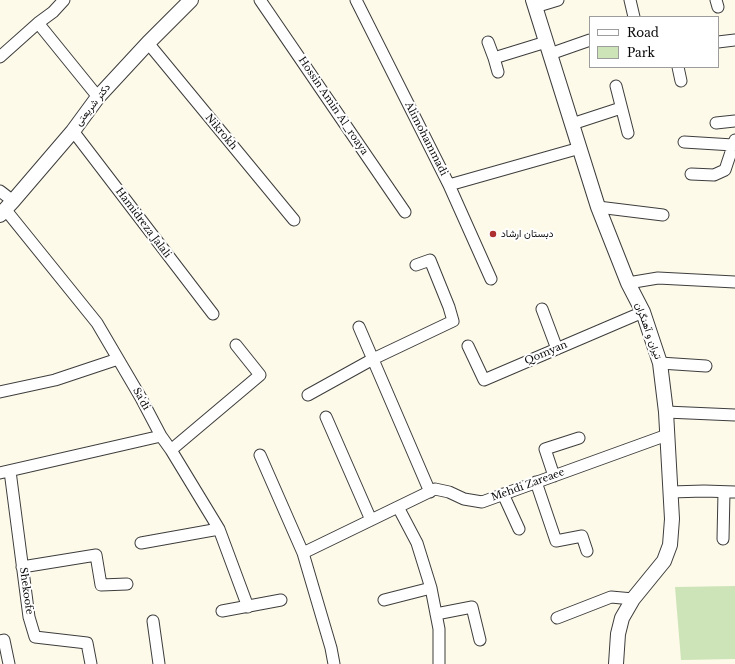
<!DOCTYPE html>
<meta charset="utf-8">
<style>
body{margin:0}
#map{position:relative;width:735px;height:664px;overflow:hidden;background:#fdfae9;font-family:"Libre Baskerville",serif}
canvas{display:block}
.legend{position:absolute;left:589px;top:16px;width:130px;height:52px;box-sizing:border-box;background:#fff;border:1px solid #9d9d9d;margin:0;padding:5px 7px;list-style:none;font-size:12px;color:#0a0a0a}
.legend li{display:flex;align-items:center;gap:8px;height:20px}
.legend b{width:20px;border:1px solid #9d9d9d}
</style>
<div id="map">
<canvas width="735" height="664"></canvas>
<ul class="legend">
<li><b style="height:5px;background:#fff"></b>Road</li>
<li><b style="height:11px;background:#cce4b7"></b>Park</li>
</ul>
</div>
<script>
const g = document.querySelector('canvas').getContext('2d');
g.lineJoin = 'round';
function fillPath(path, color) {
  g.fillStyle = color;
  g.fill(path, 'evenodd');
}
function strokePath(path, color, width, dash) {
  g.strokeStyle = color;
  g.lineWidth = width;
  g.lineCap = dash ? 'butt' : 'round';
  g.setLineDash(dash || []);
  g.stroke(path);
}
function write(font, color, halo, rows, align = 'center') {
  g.font = font + ' "Libre Baskerville",Vazirmatn,serif';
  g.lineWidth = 4;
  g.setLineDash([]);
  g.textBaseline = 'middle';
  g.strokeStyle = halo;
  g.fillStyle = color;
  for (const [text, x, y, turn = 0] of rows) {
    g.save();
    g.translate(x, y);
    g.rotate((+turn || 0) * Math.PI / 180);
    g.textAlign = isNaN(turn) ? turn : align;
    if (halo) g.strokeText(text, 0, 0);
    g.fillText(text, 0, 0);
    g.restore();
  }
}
fillPath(new Path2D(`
 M735,586v73l-54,1 -6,-73z`), '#cce4b7');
const minor = new Path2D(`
 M260,0l145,212
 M356,0l93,185 42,94
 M630,0l4,17
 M716,0l2,7
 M535,7l23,-7
 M38,23l60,74
 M488,42l6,16 4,14
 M718,42l17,-2
 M148,43l146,177
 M550,54l40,-14
 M0,57l38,-34 15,-11 11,-12
 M494,58l52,-16
 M678,67l3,14
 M616,86l12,47
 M716,123l19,-2
 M572,124l49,-16
 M73,131l140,183
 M684,142l49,3
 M691,174l23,1 11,-5 10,-30
 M449,185l131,-37
 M0,191l13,10
 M598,207l65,8
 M5,209l92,114 44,75 20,38 10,14 48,79 29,78
 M628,283l30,-5 77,4
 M542,309l15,40
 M359,327l71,165
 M468,346l16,34 159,-68
 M660,363l46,3
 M0,392l55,-12 63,-21
 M308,395l65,-36 80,-38 -4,-14 -19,-47 -14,5
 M666,412l69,3
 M326,417l45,103
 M171,450l89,-75 -24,-30
 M260,455l43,98 28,95 3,16
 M10,471l19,146 6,20 52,6 4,21
 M0,473l161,-37
 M554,476l-9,-27 34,-11
 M536,482l20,59 26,-5 5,15
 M671,492l33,-1 31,1
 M503,494l16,35
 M398,507l19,36 14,45 8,41v35
 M723,539l1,-47
 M141,543l78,-14
 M303,553l132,-64 14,3 15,7 18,3 185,-67
 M22,567l74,-12 5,30 26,-1
 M384,600l47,-12
 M222,611l59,-11
 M436,614l36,-7 8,33
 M557,618l54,-21 22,2
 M153,621l6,43
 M0,641l4,-1 5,24`);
const tertiary = new Path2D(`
 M533,0l65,207 30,76 15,29 17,51 6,49 6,107 -2,26 -6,16 -31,38 -11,19 -4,16 -2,30
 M0,215l13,-14 60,-70 25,-34 50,-54 43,-43`);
strokePath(minor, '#3d3d3d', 13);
strokePath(tertiary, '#3d3d3d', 16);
strokePath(minor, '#fff', 11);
strokePath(tertiary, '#fff', 14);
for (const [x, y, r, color] of [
 [493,234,4,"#ad2f2f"]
]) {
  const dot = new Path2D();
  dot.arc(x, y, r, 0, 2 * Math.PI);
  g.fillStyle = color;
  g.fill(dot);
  strokePath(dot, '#fff', 1.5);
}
write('10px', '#0a0a0a', '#fff', [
 ["دکتر شریعتی",93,105,-52],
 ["Hossin Amin Al_roaya",333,106,56],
 ["Nikrokh",221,132,50],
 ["Alimohammadi",426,139,63],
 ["Hamidreza Jalali",143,223,53],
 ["تیران و آهنگران",648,331,70],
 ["Qomyan",546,353,-23],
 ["Sa'di",141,399,61],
 ["Mehdi Zareaee",528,485,-20],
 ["Shekoofe",26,591,82]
]);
write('10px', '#0a0a0a', '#fff', [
 ["دبستان ارشاد",501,234]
], 'left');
</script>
